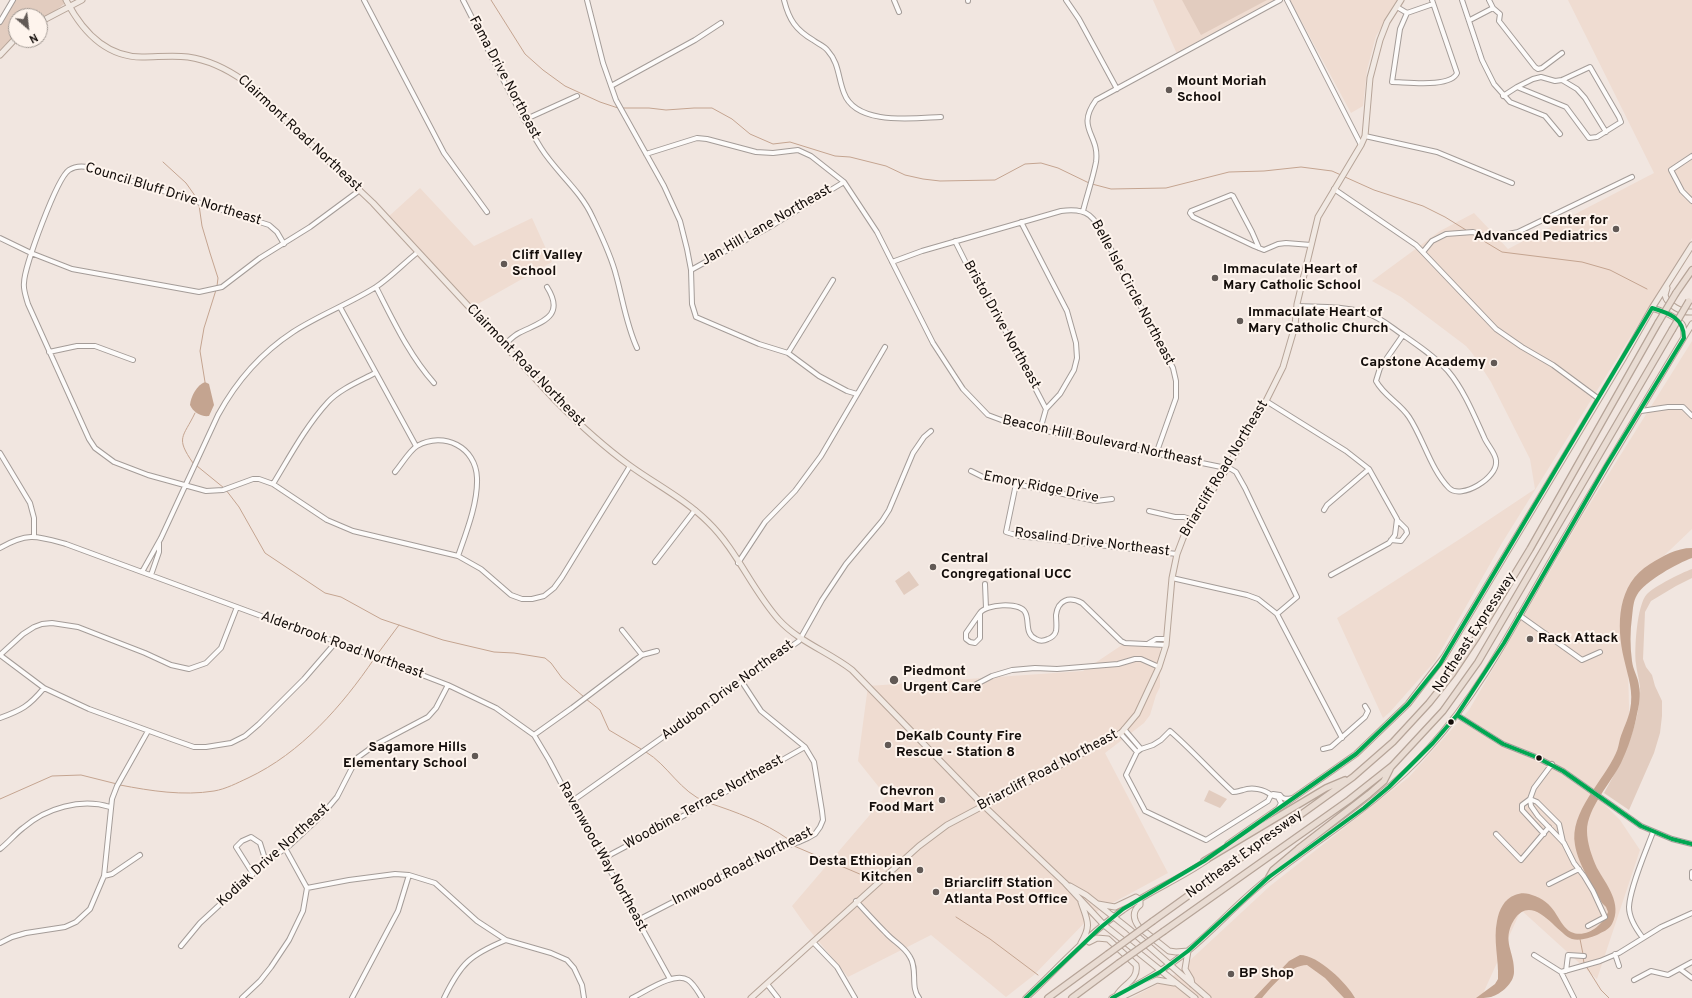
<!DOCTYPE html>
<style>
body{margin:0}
#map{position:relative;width:1692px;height:998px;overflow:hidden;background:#f1e6e0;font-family:Overpass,sans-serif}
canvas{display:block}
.north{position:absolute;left:8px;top:8px;width:40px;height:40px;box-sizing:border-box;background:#fef4ed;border:1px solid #a09892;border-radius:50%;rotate:152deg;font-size:11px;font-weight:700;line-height:16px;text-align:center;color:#130d0a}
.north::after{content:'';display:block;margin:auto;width:14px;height:18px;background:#615955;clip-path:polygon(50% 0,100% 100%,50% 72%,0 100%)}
</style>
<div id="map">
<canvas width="1692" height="998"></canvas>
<div class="north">N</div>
</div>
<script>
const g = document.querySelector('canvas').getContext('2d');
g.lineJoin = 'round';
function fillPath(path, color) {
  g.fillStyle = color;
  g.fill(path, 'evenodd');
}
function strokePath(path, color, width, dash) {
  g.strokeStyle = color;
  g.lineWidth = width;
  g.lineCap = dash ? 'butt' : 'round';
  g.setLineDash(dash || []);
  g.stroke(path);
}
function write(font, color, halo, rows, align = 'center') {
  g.font = font + ' Overpass,sans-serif';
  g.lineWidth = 4;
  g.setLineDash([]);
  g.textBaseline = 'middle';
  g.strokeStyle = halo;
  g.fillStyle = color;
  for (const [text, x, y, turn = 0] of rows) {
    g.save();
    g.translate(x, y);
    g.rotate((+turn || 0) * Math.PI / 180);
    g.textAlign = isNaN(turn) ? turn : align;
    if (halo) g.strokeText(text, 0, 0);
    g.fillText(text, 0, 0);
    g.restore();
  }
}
fillPath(new Path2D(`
 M1153,0h124l-100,54z
 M1290,0h109l-23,36 -9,34 -4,36 -12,7z
 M1568,0h124v238l-190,305 -67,118 -45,51 -7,6 -46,-100 126,-81 72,-48 -5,-30 -39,-77 -19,-29 -6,-7 -65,-49 -29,-16 68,-50 34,-18 34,36 146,-76z
 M420,188l54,58 58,-28 20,44 -83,47 -82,-91z
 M1692,341v188l-66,63 4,152 -38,48 28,28 20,30 -43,129 -76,-69 -40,88h-350l42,-22 97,-90 139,-109 60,-67 112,-192z
 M1125,643h35v44l-4,8 -6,20 -6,8 -39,30 63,120 -74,40 -60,62 -28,22 -75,-62 -83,42 -42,-51 -14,-20 94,-110 -28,-35 10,-75 215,-15z`), '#efdcd1');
fillPath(new Path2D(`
 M13,0h53l1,2 -27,20v-6h-24v22l-16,17v-33z
 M1182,0h85l-66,35z
 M1692,569v9l-16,8 -25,15 -6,11 -2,47 3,8 6,8 3,11 7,15v15l-2,17 -6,20 -25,57 -25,-17c17,-29 34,-64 36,-99 1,-9 -3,-20 -4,-30 -2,-14 1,-60 11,-70 8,-8 34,-21 45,-25z
 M909,571l10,14 -15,10 -9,-14z
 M1209,790l18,9 -7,9 -16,-7z`), '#e2ccbf');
fillPath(new Path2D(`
 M205,382l4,2 5,21 -5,11c-8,1 -16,-4 -19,-11 1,-9 7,-20 15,-23z
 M1692,548v10c-14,5 -47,23 -55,37 -4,6 -4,15 -5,22 -2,15 -2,29 0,44 1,9 6,16 7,25 2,9 0,20 -2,28 -3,17 -9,34 -16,49 -10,20 -34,45 -34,68 0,12 5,26 10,37 9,16 26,36 15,56 -3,6 -10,8 -15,11 -8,3 -17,6 -25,4 -15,-5 -39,-48 -58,-19 -13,21 1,32 0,52 0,11 -13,22 -23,25 -4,1 -11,1 -15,1l19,-14 3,-5c1,-19 -5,-39 -1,-58 2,-11 7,-22 18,-26 7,-3 13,-2 20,1 23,9 22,28 36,36 15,7 32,-7 37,-20l-2,-5 -4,-4c-9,-17 -24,-39 -27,-58 -6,-33 28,-63 41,-92 2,-4 3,-10 4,-14 3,-10 8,-19 10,-29 4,-18 -2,-33 -6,-51 -8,-34 -7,-75 26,-95 13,-8 26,-16 42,-16z
 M1300,955c18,0 47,28 55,43h-11l-19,-20 -18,-13c-17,0 -35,21 -45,33h-8l35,-37z`), '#c4a490');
strokePath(new Path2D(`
 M491,0l34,54 18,16 22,16 35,16 18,6
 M622,108h27l17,2 28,-2h18l20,11 18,15 23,10 17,-2 45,14 15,1 36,9 19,9 18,4 17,2 55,-1 30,-16 16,-1 17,5 31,15
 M163,162l23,21 12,17
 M1345,177l29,13 49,16 22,11 21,13
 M1092,184l19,5 55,-1 63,-16 35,-1 37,-4 31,4 9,4
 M199,205l3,21 8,27 8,25 -1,8
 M1472,234l30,18 80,10 28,8 37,19
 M205,382l-5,-31 4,-23 12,-38
 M193,463c-18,-26 -10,-25 2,-50
 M197,466l27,22
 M226,490l13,17 26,46 60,40 16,4 40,22 62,21 51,12 20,1 31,5 6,5 11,15 22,19
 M376,656l23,-31
 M586,699l14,11 9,20 32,19
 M646,752c22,13 34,40 60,50
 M120,785c31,6 63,11 94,6 12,-2 23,-8 34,-13 53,-25 94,-72 126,-119
 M0,799l52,-23 29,-1 36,9
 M709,803c27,9 55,19 79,36
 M794,846l68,29 15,-1
 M956,917l34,22 48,36
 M1580,939l3,15
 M1583,957l1,6
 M1586,966l15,24 8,8`), '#c4a490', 1);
const minor = new Path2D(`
 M364,0l80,153 43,59
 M463,0c26,50 48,100 78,148 15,24 39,42 51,68 9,19 19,39 24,59 7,25 10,49 21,73
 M587,0l16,63 13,37 48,86 16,35 7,28 4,21 1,34 4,13 63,27 29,9 31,23 28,15 10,3
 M784,0c5,20 12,30 29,40 5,4 12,6 15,11 11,12 10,27 16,42 12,33 70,25 97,24
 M894,0l5,12
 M968,0v1
 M1066,0l13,19 38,70
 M1287,0l74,145
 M1462,0l20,60 12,24 16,18 35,14 15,18
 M1489,0l4,8 7,6 -1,7 36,46 3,2 4,-1 20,-15
 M1397,7l10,6 -7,16 -8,53c14,0 59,6 65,-9l-25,-73
 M1407,13l26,-9
 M1470,20l23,-12
 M0,22l13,-22
 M1562,80l15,9 8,9 21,34
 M611,86l84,-46 26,-17
 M1503,96l14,-9 49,20 23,31 8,-1 24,-15 -2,-5 -29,-50 -28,13 -7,1 -14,-4 -8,2 -16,8
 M524,120l53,-24
 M1365,136l72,16 75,31
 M646,154l51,-16 10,1 49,13 17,1 25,-3 13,6 33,26 33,50 56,111 30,46 25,26 24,9 219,45 5,3 9,16 52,109 -20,17
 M1692,156l-21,14 11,21 10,10
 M1334,189l82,56 80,84 26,18 31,18 46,34
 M1083,211c4,-16 10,-33 13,-49 4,-28 -21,-33 0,-62l184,-100
 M1021,222l46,89 9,32 1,15 -3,12 -14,24 -14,15 -6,21
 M0,238l31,15 41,16 127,23 23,-5 38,-29 50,-31 50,-37
 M955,241l13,26 24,38 54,104
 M284,244l-7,-12 -8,-7 -165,-53c-12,-4 -24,-9 -35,-2 -12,8 -45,97 -45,113 -1,6 2,14 4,21l61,135 6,9 19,14 34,13 58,16 17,-1 30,-11h6l14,5 54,36 26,11 105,25 23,13 30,26 11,4h10l12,-3 10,-8 8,-11 68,-111
 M1259,248l-7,-16 -19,-36 -2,-1 -40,16 -1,2 3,4 61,29 10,4 14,-6 8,-1 25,2
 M1423,252l9,-11 14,-7 27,-2 17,6 28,-6 114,-55
 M892,262l30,-11 139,-40c28,-4 33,6 45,29l67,128 3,13v17l-20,56
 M691,270l82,-45 71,-43
 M376,287c17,33 33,68 58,96
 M1297,306c23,1 47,0 69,7 14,4 25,14 37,22
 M340,307l76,139
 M1403,335c16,11 32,22 45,36 16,19 26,44 36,66 3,8 12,16 12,24 2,17 -35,39 -47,27 -18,-18 -26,-50 -40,-71 -9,-14 -25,-21 -33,-36l4,-13z
 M504,345c5,-4 9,-9 15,-12 22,-11 47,-16 28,-46
 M49,352l28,-6h18l38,14
 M788,353l45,-73
 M1266,401l80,50 23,18 28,50 -2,16 -6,8 -58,32
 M1641,411l27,-4h15l9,9
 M0,453l30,50 4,15v18
 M971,471l12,6 113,24 16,-2
 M395,472c6,-7 15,-22 22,-26 27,-15 59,1 60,32 1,25 -11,55 -19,78
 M273,484c17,-28 33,-58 55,-82 12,-13 32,-21 47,-29
 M1016,484l-10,48 13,4 158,18
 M1324,510l3,-5 42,-36
 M1149,511l26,6h9l9,3
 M1391,540l10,1 6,-8 -1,-4 -9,-9
 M0,548c28,-16 37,-12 66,-4l225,83 35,11 122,47 48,23 38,27 15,25 33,63 8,11 80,145
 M655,562l40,-52
 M738,563l27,-41 30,-31 26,-35 64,-109
 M142,572l19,-34 57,-123c18,-33 43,-62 75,-83 26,-17 56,-28 83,-45 15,-10 28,-24 42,-35
 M151,575l8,-23v-9
 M1172,578l75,17 11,4 19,15 65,124
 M985,584l1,24
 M980,613c6,-9 39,-11 45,-1 5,8 -1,22 11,27 3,2 8,2 12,0 3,-1 7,-4 8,-8 1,-5 0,-11 0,-16 2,-15 13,-19 26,-12l39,38 4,2 41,2
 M980,613v25l-5,5 -5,-1 -4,-3v-6z
 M1519,615l63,45 18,-8
 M622,630l20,25
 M1149,643l7,-4h11
 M0,655l44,33 45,21 85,31 20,7h12l25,-4 14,-7 14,-12 45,-45 32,-37
 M0,655l23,-21 11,-7 8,-3 10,-1 26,4 67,26 26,12 18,4 17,-6 15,-15 16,-41
 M971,687l21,-11 20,-6 23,-2 22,1 61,-5 17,-5h6l18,8
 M1457,715l46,29 33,13 27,14 78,55 31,13 20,5
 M0,718c22,-8 29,-12 44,-30
 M1124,729l17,20
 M1170,731c22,19 41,41 63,61 5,0 5,-1 10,-2 9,-3 21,-1 28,5l-3,6 -62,39 -61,-29 -19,-36 11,-23 4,-3 12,-4 8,-5z
 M1120,733l17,19
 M534,735l38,-27 70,-53 15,-4
 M1323,749l8,-2 34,-30 3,-6 -3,-5
 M1552,764l-18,24 -4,11 1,7 7,10 26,27 10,20 10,13 9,15 12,26 -17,9
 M571,802l228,-161 23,-41 24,-36 36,-43 7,-11 24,-57 11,-16 7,-6
 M1278,809l3,-6 -3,-6 -7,-2 2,-1 7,1c3,5 7,4 13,3
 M1496,834l25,26 28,-33
 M1544,834l-22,-24v-5l8,-6 7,3 22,22 4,18
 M0,849c8,-6 15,-15 23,-21 23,-20 58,-30 87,-21
 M604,858l81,-43 120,-68
 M1692,872v6
 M253,874l-17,-27 6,-6 9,-4 9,6 6,19
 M104,876l8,-2 28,-19
 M1549,884l30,-15
 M307,888l42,-8 46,-6 14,1 26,8 42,38 29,19 45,13 16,7 7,8 8,17 2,13
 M856,901c10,11 20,22 30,32 8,9 18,13 24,24 8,12 0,30 9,41
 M638,920l140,-72 21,-6 9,-4 7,-4 5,-7 3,-7 -1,-9 -8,-49 -9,-15 -44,-36 -19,-29
 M1643,938c-7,-9 -14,-20 -14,-31 1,-20 17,-56 24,-75
 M813,942l24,25 18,31
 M0,943l12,-6 14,-4 39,-6 11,-5 14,-13 14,-33 8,-77 5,-13 31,-55
 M181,946l19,-23 53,-49 13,-12 24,-17 31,-29 16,-19 20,-39 18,-13 53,-28 8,-9 12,-23
 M1615,954l4,12
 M1534,955l27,17 39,-11 19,-8 42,-26 31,-14
 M1680,969l12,9
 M1566,971l2,-16 16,1
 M1561,972l13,26
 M1634,980l17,-9 17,4 24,-13
 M767,984l11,14
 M242,998l18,-17 11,-14 18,-27 14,-29 4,-23 -22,-40
 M352,998l46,-87 11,-36
 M444,998c17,-35 26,-43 62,-58
 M632,998c13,-6 42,-27 56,-18 6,4 10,12 14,18`);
const major = new Path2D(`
 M66,0c16,31 39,57 76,57 16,0 31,-2 46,0 21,3 39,12 56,24l129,122 183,198c23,23 47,45 73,64 26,19 56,34 79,57 29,28 44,68 71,98 20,22 50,32 73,50l132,136 81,77 39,42 91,73
 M40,22l42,-22
 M0,55l16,-17
 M1667,288l-2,7c2,10 17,18 27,17
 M1652,308c8,2 28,10 31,18 1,3 1,7 1,11
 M1228,844l128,-90 52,-50 36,-47 179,-298 29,-51 40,-63
 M1070,886l16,9 43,34 79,69
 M1140,900v5c-8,6 -7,14 -1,22l30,24 7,1 12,-1
 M1081,902c6,18 11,23 0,41
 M1098,904l17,3 21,-10 4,3
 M1089,942l8,-4 11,1 28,26c3,15 -13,19 -19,30
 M1188,951l-3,18 6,10 1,5
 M1118,995l6,1 33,-16 17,3
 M751,998l168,-152 28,-21 174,-92 16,-19 22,-47 7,-22 6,-67 5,-24 8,-21 42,-65 39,-67 17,-34 12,-41 2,-22 21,-87 43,-72 4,-9 5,-58 10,-38 7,-18 14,-22
 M1026,998c30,-28 63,-65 97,-88 26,-19 57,-31 84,-50
 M1112,998c27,-14 53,-28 77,-48 28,-23 52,-51 81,-73 54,-42 113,-77 159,-129 52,-57 87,-127 126,-194 45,-77 91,-154 137,-230`);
const highway = new Path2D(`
 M1676,293l16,-23
 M1204,861l122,-73 19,-8
 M1269,877l4,-7 25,-21 71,-55 15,-13 6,-12
 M1153,921l200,-144 40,-35 36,-39 23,-29 24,-36 54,-89 128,-226
 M1164,931l185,-131 43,-34 51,-55 35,-49 194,-332
 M1048,998l60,-44
 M1072,998l47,-35`);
strokePath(minor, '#a49c98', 6);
strokePath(major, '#b6a498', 7);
strokePath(highway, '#b6a498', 8);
strokePath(minor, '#fdfbfa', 4);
strokePath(major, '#f1e9e3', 5);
strokePath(highway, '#e9dcd3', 5.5);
const highwayBridge = new Path2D(`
 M1658,323l18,-30
 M1672,330l17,-29
 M1108,954l45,-33
 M1119,963l45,-32`);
strokePath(highwayBridge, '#b6a498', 8, []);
strokePath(highwayBridge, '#e9dcd3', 5.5);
strokePath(new Path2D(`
 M1457,715l46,29 33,13 27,14 78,55 31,13 20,5
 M1026,998l74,-70 23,-19 81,-48 152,-107 52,-50 32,-40 212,-356c17,5 32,10 32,30l-78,128 -102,177 -47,72 -24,28 -44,44 -25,21 -95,69 -81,74 -28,21 -48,26`), '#00a651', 4);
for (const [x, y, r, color] of [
 [1169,90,4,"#615955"],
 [1616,229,4,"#615955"],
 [504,264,4,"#615955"],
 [1215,278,4,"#615955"],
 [1240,321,4,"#615955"],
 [1494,363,4,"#615955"],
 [933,567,4,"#615955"],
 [1530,639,4,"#615955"],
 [894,680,5,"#615955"],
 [1451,722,3.5,"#130d0a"],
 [888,745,4,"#615955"],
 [475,756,4,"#615955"],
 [1539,758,3.5,"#130d0a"],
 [942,800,4,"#615955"],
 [920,870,4,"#615955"],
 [936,892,4,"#615955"],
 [1231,974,4,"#615955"]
]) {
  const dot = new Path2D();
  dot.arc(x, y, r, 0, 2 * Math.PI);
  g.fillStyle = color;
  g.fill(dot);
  strokePath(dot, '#fef4ed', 1.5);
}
write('14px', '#130d0a', '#fef4ed', [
 ["Fama Drive Northeast",504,78,62],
 ["Clairmont Road Northeast",299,134,43],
 ["Council Bluff Drive Northeast",173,195,17],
 ["Jan Hill Lane Northeast",767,226,-30],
 ["Belle Isle Circle Northeast",1132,293,62],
 ["Bristol Drive Northeast",1001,325,61],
 ["Clairmont Road Northeast",525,366,46],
 ["Beacon Hill Boulevard Northeast",1102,442,12],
 ["Briarcliff Road Northeast",1225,469,-59],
 ["Emory Ridge Drive",1041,488,11],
 ["Rosalind Drive Northeast",1092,543,7],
 ["Northeast Expressway",1475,633,-57],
 ["Alderbrook Road Northeast",342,646,20],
 ["Audubon Drive Northeast",728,691,-36],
 ["Briarcliff Road Northeast",1048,771,-28],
 ["Woodbine Terrace Northeast",704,803,-29],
 ["Northeast Expressway",1245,855,-36],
 ["Kodiak Drive Northeast",274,856,-42],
 ["Ravenwood Way Northeast",602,857,61],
 ["Innwood Road Northeast",743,867,-27]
]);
write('bold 14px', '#130d0a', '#fef4ed', [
 ["Mount Moriah",1177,82],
 ["School",1177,98],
 ["Center for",1608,221,"right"],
 ["Advanced Pediatrics",1608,237,"right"],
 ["Cliff Valley",512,256],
 ["School",512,272],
 ["Immaculate Heart of",1223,270],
 ["Mary Catholic School",1223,286],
 ["Immaculate Heart of",1248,313],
 ["Mary Catholic Church",1248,329],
 ["Capstone Academy",1486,363,"right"],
 ["Central",941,559],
 ["Congregational UCC",941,575],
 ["Rack Attack",1538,639],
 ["Piedmont",903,672],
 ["Urgent Care",903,688],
 ["DeKalb County Fire",896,737],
 ["Rescue - Station 8",896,753],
 ["Sagamore Hills",467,748,"right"],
 ["Elementary School",467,764,"right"],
 ["Chevron",934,792,"right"],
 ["Food Mart",934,808,"right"],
 ["Desta Ethiopian",912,862,"right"],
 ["Kitchen",912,878,"right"],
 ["Briarcliff Station",944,884],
 ["Atlanta Post Office",944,900],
 ["BP Shop",1239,974]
], 'left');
</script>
